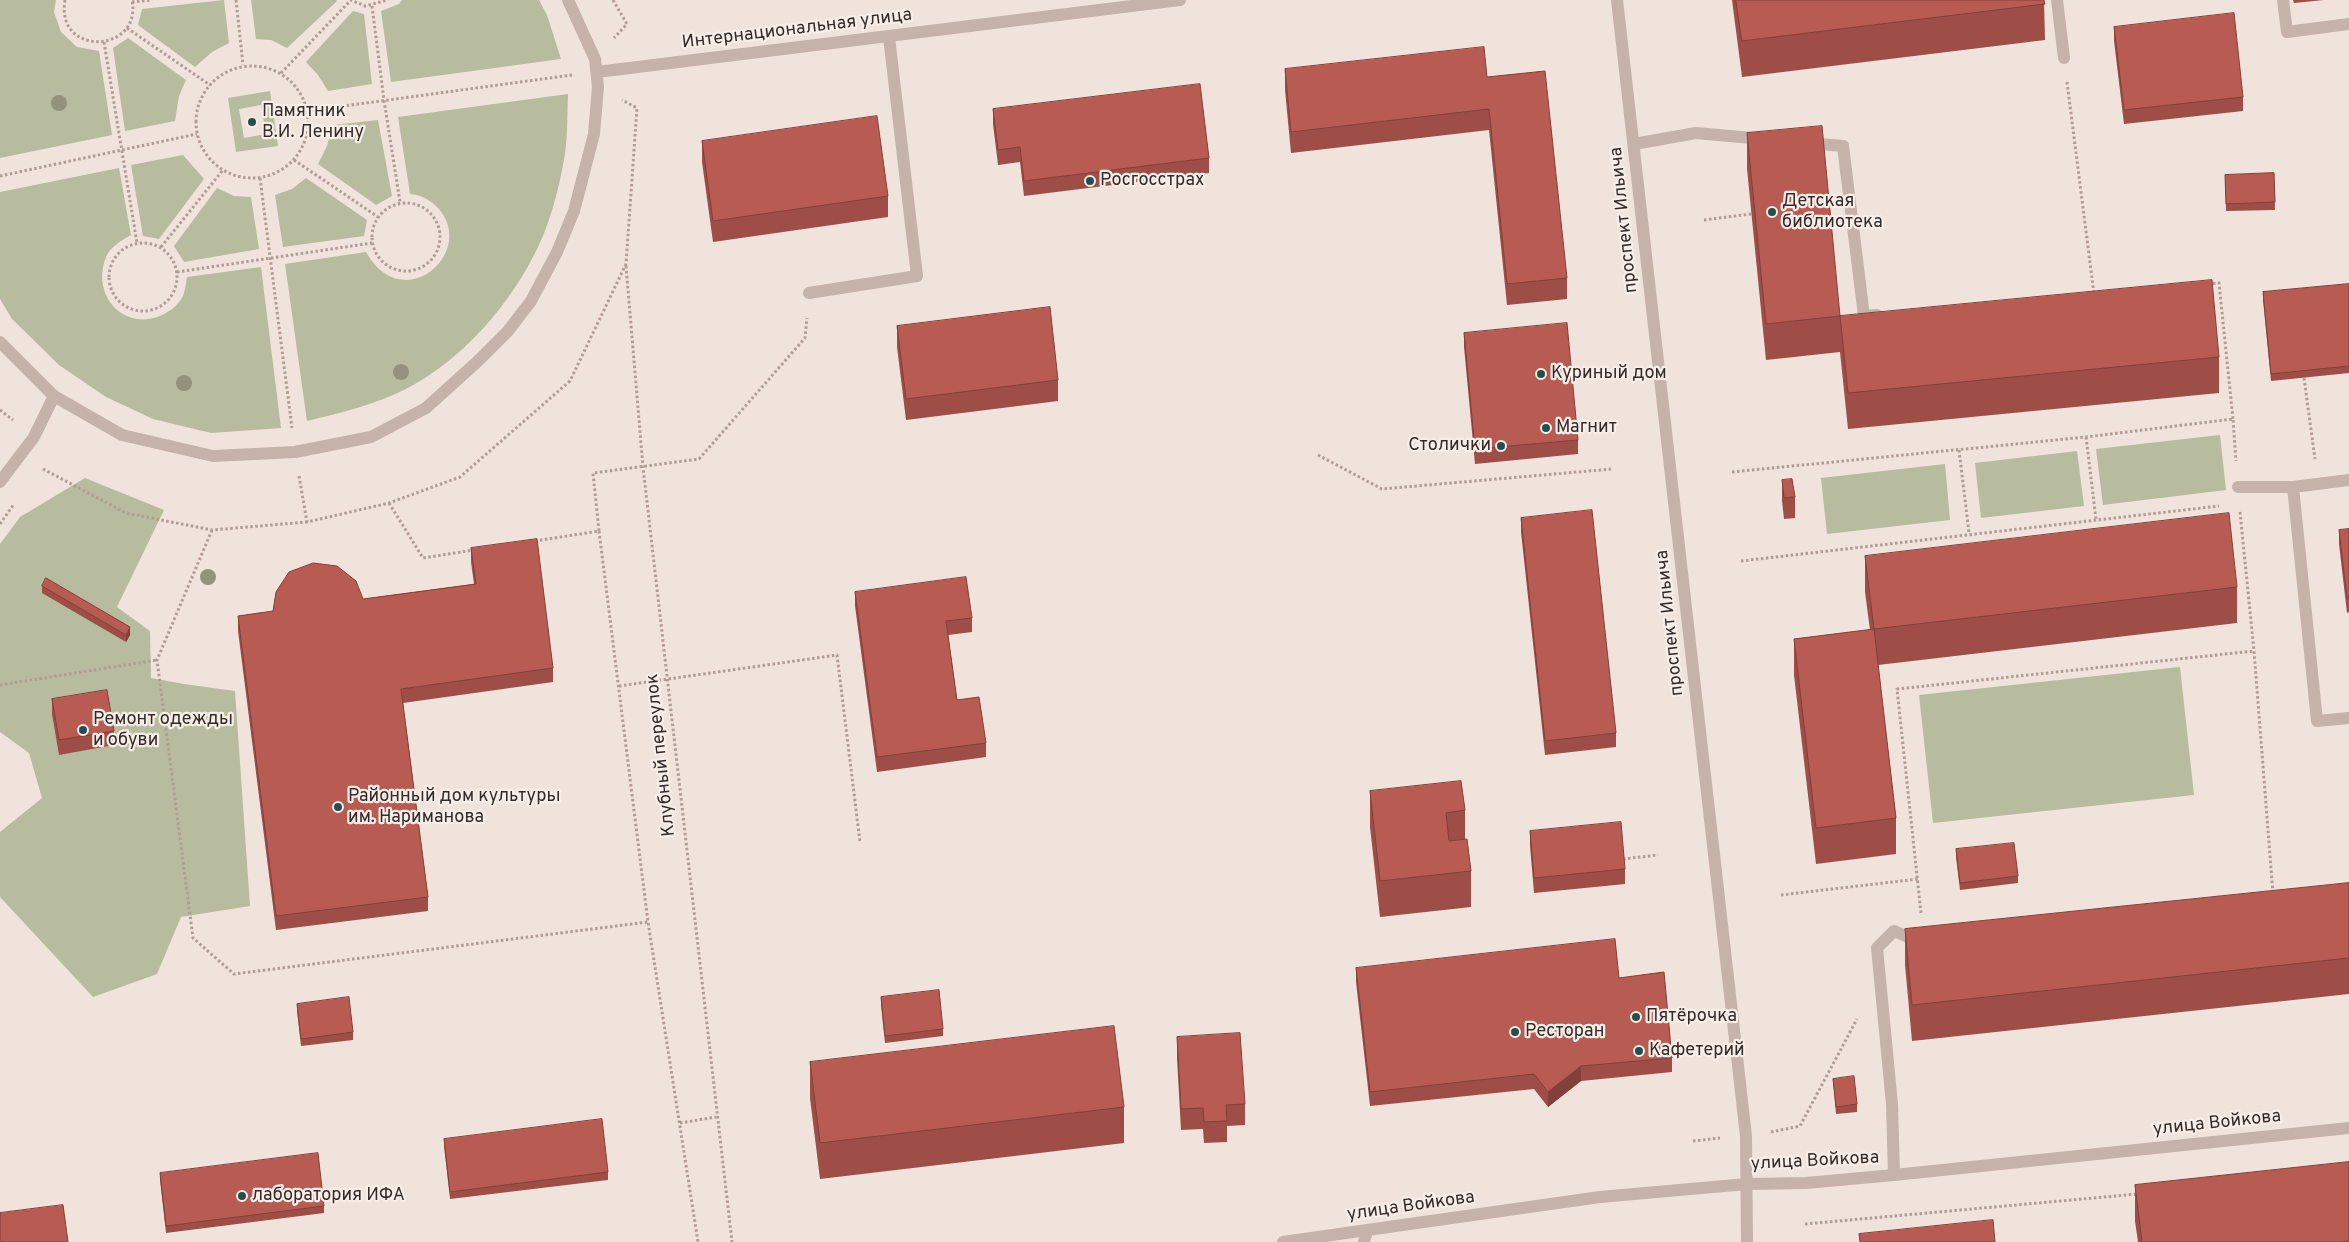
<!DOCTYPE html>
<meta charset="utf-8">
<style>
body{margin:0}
canvas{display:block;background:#efe3dc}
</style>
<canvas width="2349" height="1242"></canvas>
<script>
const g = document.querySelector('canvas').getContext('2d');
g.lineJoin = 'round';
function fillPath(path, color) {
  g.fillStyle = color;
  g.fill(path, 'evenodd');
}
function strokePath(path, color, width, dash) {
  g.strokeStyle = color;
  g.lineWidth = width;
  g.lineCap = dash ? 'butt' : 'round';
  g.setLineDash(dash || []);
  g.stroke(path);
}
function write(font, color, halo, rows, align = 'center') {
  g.font = font + ' Overpass,sans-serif';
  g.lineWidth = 4.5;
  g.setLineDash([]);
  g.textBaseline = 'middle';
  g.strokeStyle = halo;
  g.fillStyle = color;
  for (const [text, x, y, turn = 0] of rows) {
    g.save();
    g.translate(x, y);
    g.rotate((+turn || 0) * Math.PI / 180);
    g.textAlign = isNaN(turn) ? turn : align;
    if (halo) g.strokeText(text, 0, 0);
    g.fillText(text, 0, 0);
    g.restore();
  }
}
fillPath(new Path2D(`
 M0,0h56l-2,12 7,20 16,15 22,4 13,84 -112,23z
 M224,0l5,43 -17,9 -17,15 -57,-42 4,-16z
 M251,0h85l1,1 -50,47 -16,-8 -15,-1z
 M402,0h137l8,15 14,44 -170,23 -10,-71 18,-7z
 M353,11l11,3 8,70 -44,7 -10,-16 -12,-13z
 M128,38l58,42 -7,16 -4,25 -50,10 -12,-83z
 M270,91l8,55 -42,6 -8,-54zM261,105l5,29 -22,4 -5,-29z
 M568,94c-1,23 0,48 -5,71 -5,27 -13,56 -24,80 -27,58 -77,116 -135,145 -30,15 -65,23 -97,31l-22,-157 81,-12c38,67 113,-2 71,-45 -8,-8 -16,-12 -27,-13l-12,-77z
 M378,120l14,76 -16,9 -58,-41 9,-18 6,-21z
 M183,155l21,24 -45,60 -16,-3 -12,-71z
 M119,168l12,67c-9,5 -21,12 -25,22 -15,37 16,74 54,59 9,-4 18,-10 23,-20 2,-5 3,-13 4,-19l74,-10 20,161 -70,5 -58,-14 -47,-22 -47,-32 -47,-46 -12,-20v-107z
 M306,178l61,42 -3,16 -81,11 -8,-52 17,-6z
 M217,188l17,8 17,1 8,52 -75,13 -10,-16z
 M2220,435l6,55 -123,15 -7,-56z
 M2077,451l7,55 -103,12 -6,-55z
 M1945,464l5,56 -123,14 -6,-56z
 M85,478l79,32 -47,97 33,24 1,47 33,6 51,7 15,215 -69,11 -24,57 -64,23 -93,-100v-65l42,-34 -13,-45 -29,-21v-188l20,-27z
 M2180,667l14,128 -261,28 -14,-128z`), '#b7bc9e');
strokePath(new Path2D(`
 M65,0c-10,58 78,53 67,0
 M236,0l7,65
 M613,0l14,24 -13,14
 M132,2l20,-2
 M372,6l12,94 16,102
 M127,28l83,57
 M104,42l33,201
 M196 122a56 56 0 1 1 112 0a56 56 0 1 1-112 0Z
 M281,73l70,-73 14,6 23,-6
 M2067,82l27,212
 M307,111l265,-36
 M294,160l84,57
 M0,176l197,-42
 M260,178l32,250
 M372 237a34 34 0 1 1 68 0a34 34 0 1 1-68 0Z
 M1704,220l47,-6
 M109 277a34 34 0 1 1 68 0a34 34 0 1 1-68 0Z
 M161,247l62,-77
 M626,266l17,201 89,775
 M177,272l195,-29
 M2208,284l11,-1 14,136
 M2304,378l11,81
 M0,410l13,10
 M2086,437l10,82
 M1959,450l10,83
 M1318,455l64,34 230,-20
 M43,469l83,44 86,17 95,-8
 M1732,472l354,-35 147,-18 3,42
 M299,476l8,46 82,-19 71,-26 110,-96 56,-117 11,-156 -15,-8
 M389,503l34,55 51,-8
 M2240,512l14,139 19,243
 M0,524l14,-20
 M212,530l-55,130 36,278 41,36 414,-52
 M599,531l49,391 50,320
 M535,541l64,-10 -6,-58 106,-14 106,-121 2,-20
 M1741,561l478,-55
 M0,685l157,-25
 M619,686l218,-31 23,187
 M1623,859l35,-4
 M1781,895l137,-16
 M1921,913l-24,-224 357,-38
 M680,1123l36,-6
 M1771,1132l29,-6 57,-107
 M1693,1141l27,-3
 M1805,1224l333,-30`), '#b19c94', 3, [2.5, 2.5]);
strokePath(new Path2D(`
 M2057,0l7,58
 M2283,0l4,32 62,-8
 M1808,143l35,3 21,170 13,-1
 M1634,144l62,-11 67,6
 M809,293l108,-17 -28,-239
 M2238,487h55l56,-7
 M2293,487l24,234 32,-3
 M1894,1175l-2,-71 -15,-156 17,-17 26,11
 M1364,1242l3,-11`), '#c5b2aa', 12);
strokePath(new Path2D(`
 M0,482l34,-45 20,-41
 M1283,1242l317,-45 147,-13 59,-1 88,-8 455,-47`), '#c5b2aa', 12);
strokePath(new Path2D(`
 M1617,0l129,1136 1,106
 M597,72l583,-72
 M0,342l54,54 68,39 91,21 82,-4 76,-15 55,-29 52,-47 30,-30 23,-30 26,-49 17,-41 20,-77 4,-47 -3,-28 -27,-59`), '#c5b2aa', 12);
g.fillStyle = '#93927d';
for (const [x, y] of [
 [59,103],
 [401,372],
 [184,383],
 [208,577]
]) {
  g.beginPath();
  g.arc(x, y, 8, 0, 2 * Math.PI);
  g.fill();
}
fillPath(new Path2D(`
 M1732,0h312l1,40 -303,37z
 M2293,0h31l-30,3z
 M2114,27l129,70v14l-119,13 -10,-83z
 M1285,69l202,8 80,201v21l-60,6 -18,-175 -198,23 -6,-63z
 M993,109l216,49v15l-185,23 -4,-34 -22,3 -5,-41z
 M1747,133l93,183 379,41v36l-371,36 -8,-77 -74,8 -19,-191z
 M702,141l186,55v21l-175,25 -11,-80z
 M2274,173l1,37 -49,1 -1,-36z
 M2349,284v89l-78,8 -8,-81v-8z
 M897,326l161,54v21l-152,19 -9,-73z
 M1464,333l114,107v14l-103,10 -11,-117z
 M1782,480l13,17v21l-11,1 -2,-18z
 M1521,518l95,215v14l-71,8 -24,-223z
 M2349,529v83l-2,1 -8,-69v-14z
 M471,548l82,120v14l-150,21 25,194v14l-152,19 -38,-299v-15l236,-32 -3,-22z
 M1865,556l372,31v36l-359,42 18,153v36l-80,10 -22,-189v-36l76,-9 -5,-38z
 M42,586l88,49 -4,7 -84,-49z
 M855,592l117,26v14l-24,3 9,65 29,43v14l-109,15 -22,-166z
 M52,699l62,32v14l-55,10 -7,-41z
 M1370,791l95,19v30l6,31v36l-91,10 -10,-90z
 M1530,831l95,38v15l-91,9 -4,-47z
 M1956,849l62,27v7l-58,7 -4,-33z
 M2349,883v111l-437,47 -7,-76v-36z
 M1356,968l263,10 53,80v14l-91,9 -33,26 -14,-18 -164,17 -14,-124z
 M881,997l62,32v7l-58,7 -4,-38z
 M297,1004l56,28v8l-52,6 -4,-35z
 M1177,1037l68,67v21l-18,1v16l-23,1 -1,-14 -22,1 -4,-72z
 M810,1062l314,45v36l-304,36 -10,-81z
 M1833,1079l24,25v8l-21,2z
 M444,1139l164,33v8l-158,19 -6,-53z
 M2349,1162v80h-211l-3,-21v-36z
 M160,1173l164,33v7l-158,20 -6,-53z`), '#9e4e47');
fillPath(new Path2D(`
 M130,627v8l-4,7v-7z
 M1581,1066v15l-33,26v-15z`), '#814039');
const building = new Path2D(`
 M1736,0h308l1,4 -303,37z
 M2234,13l9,84 -119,13 -10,-83z
 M1484,47l3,30 58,-6 22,207 -60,6 -18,-175 -198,23 -6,-63z
 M1200,84l9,74 -185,23 -4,-34 -22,3 -5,-41z
 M877,116l11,80 -175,25 -11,-80z
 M1822,126l18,190 -74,8 -19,-191z
 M2274,173l1,29 -49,2 -1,-29z
 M2212,280l7,77 -371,36 -8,-77z
 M2349,284v82l-78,8 -8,-82z
 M1050,307l8,73 -152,19 -9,-73z
 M1567,323l11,117 -103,9 -11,-116z
 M1792,479l3,18 -11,1 -2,-18z
 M1592,510l24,223 -71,8 -24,-223z
 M2229,513l8,74 -363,42 22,189 -80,10 -22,-189 80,-10 -9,-73z
 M2349,529v69h-2l-8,-68z
 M537,539l16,129 -152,21 27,208 -152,19 -38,-300 35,-5 3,-19 13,-20 24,-9 24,3 19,15 7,18 113,-15 -5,-36z
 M966,577l6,41 -26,3 11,79 22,-3 7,46 -109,14 -22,-165z
 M46,578l84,49 -4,8 -84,-49z
 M107,690l7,41 -55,9 -7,-41z
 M1461,781l4,29 -19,3 3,28 18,-2 4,32 -91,10 -10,-90z
 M1621,822l4,47 -91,9 -4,-47z
 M2014,843l4,33 -58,7 -4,-34z
 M2349,883v75l-437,47 -7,-76z
 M1615,939l4,39 45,-6 8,86 -91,8 -33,26 -14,-18 -164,18 -14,-124z
 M939,990l4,39 -58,7 -4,-39z
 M349,997l4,35 -52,7 -4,-35z
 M1114,1026l10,81 -304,36 -10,-81z
 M1240,1033l5,71 -19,1 1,16 -23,1 -1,-14 -22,1 -4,-72z
 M1854,1076l3,28 -21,3 -3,-28z
 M602,1119l6,53 -158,20 -6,-53z
 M318,1153l6,53 -158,20 -6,-53z
 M2349,1162v79l-8,1h-199l-7,-57z
 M63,1205l5,37h-68v-29z
 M1993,1220l2,22h-135l-1,-8z`);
fillPath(building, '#b85b52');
strokePath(building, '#814039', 1);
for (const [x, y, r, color] of [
 [252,122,5,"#23504c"],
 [1090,181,5,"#23504c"],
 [1772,212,5,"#23504c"],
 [1541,374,5,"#23504c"],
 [1546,428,5,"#23504c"],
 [1501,446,5,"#23504c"],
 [83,730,5,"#23504c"],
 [338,807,5,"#23504c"],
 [1636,1017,5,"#23504c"],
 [1515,1032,5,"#23504c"],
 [1639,1051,5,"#23504c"],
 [242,1196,5,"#23504c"]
]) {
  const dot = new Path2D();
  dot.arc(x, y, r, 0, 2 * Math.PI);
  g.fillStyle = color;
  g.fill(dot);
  strokePath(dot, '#f7eee8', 2);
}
write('18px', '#342a28', '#f7eee8', [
 ["Интернациональная улица",797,30,-7],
 ["проспект Ильича",1625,220,-96],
 ["проспект Ильича",1671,623,-96],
 ["Клубный переулок",662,755,-96],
 ["улица Войкова",2217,1124,-6],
 ["улица Войкова",1815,1162,-3],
 ["улица Войкова",1411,1207,-8]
]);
write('18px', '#342a28', '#f7eee8', [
 ["Памятник",262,112],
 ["В.И. Ленину",262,133],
 ["Росгосстрах",1100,181],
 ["Детская",1782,202],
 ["библиотека",1782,223],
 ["Куриный дом",1551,374],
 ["Магнит",1556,428],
 ["Столички",1491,446,"right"],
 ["Ремонт одежды",93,720],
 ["и обуви",93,741],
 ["Районный дом культуры",348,797],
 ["им. Нариманова",348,818],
 ["Пятёрочка",1646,1017],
 ["Ресторан",1525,1032],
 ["Кафетерий",1649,1051],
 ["лаборатория ИФА",252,1196]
], 'left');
</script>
